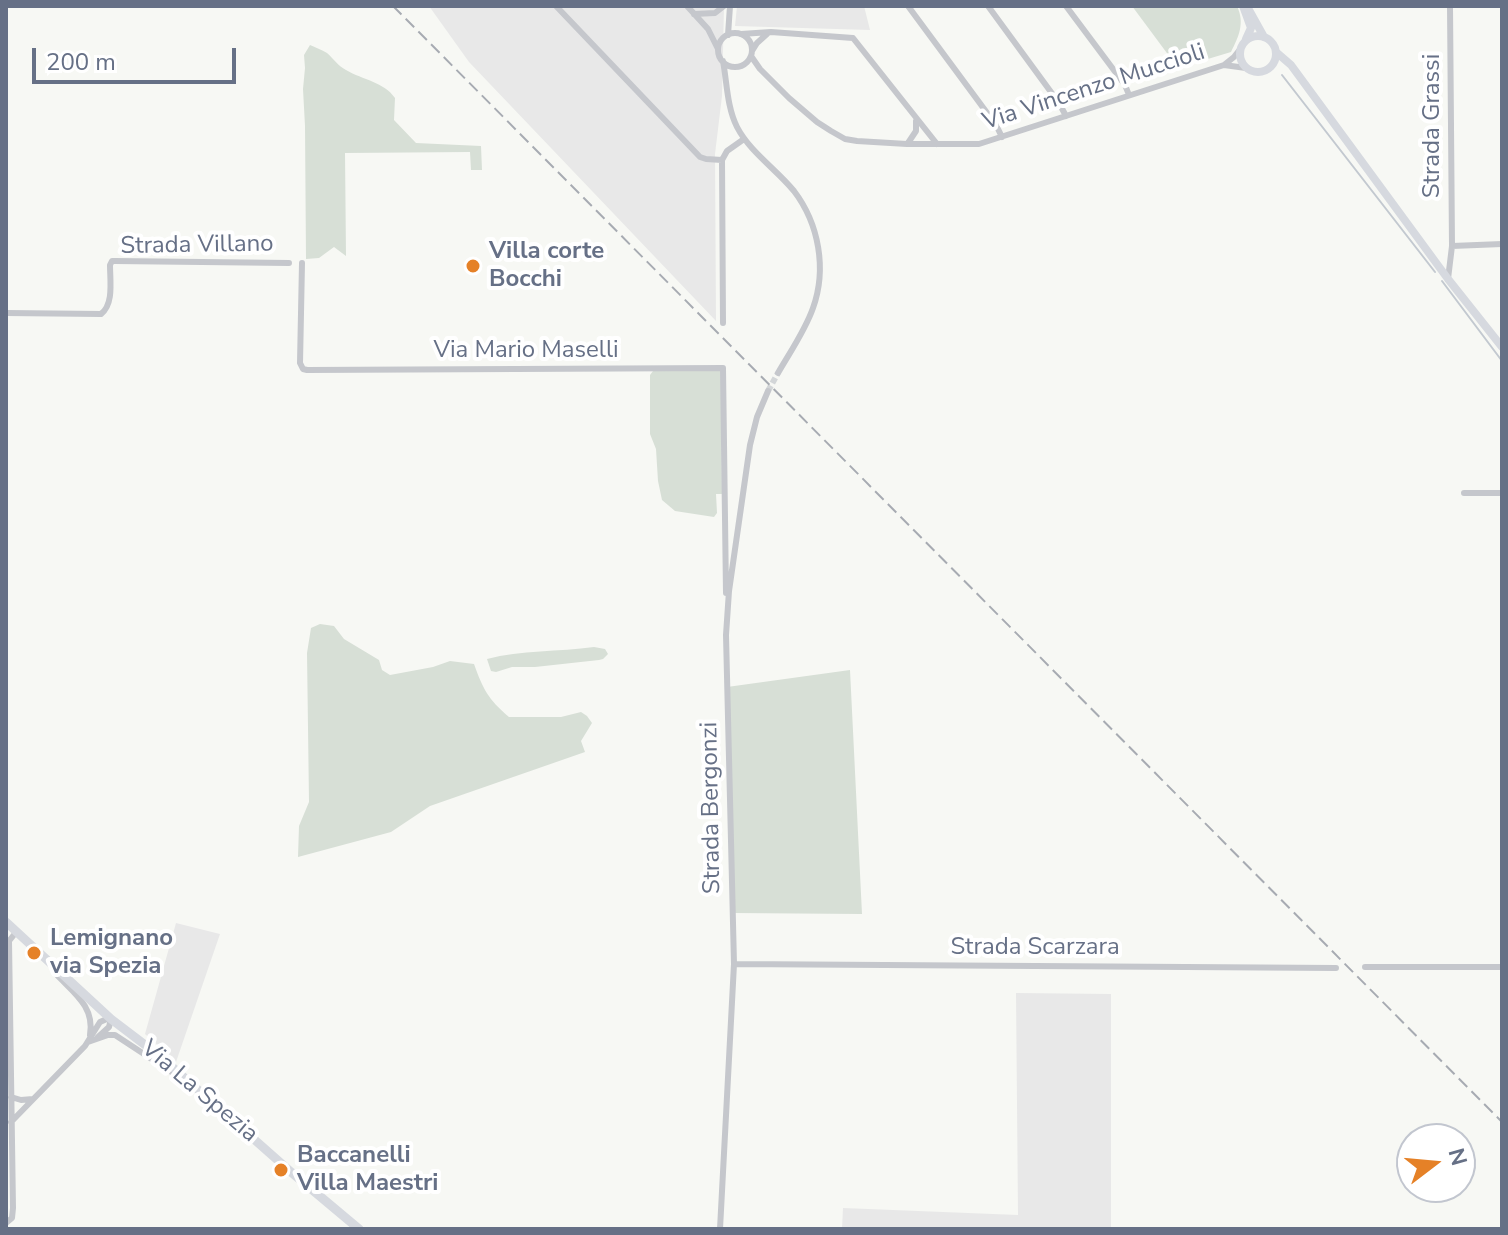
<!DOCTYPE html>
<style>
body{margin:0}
#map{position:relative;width:1508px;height:1235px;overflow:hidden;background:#f7f8f4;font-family:"Nunito Sans",sans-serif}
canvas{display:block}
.frame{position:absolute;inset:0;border:8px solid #667086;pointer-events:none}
.north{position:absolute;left:1396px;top:1123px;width:80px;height:80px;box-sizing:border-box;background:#fff;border:2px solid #c2c6cf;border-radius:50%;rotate:74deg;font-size:22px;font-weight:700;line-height:32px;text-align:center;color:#667086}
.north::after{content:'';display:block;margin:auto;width:28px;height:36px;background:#e58127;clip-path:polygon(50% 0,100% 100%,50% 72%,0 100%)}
.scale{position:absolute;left:32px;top:48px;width:204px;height:36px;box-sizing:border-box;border:4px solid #667086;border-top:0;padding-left:10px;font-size:24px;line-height:28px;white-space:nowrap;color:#667086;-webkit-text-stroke:6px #fff;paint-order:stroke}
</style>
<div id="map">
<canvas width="1508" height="1235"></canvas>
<div class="frame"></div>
<div class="north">N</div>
<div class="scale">200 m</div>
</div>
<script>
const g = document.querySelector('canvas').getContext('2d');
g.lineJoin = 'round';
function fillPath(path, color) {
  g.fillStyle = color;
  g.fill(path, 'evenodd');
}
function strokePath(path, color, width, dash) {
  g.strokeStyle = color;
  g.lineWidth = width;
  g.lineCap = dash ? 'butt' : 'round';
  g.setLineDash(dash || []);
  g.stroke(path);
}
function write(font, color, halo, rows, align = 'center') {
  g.font = font + ' "Nunito Sans",sans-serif';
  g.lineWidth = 8;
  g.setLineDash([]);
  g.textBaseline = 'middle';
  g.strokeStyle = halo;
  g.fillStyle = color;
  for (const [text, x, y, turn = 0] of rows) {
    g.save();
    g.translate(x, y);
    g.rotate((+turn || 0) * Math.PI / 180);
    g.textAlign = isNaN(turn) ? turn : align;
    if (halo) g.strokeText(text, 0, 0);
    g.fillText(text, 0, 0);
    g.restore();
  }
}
fillPath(new Path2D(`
 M429,6h295l-2,90 -7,58 1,167 -247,-259z
 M737,6h127l6,24 -135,-4z
 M176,923l44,11 -44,128 -31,-28z
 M1016,993l95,1v235h-269l1,-21 175,7z`), '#e8e8e8');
fillPath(new Path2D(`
 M1132,6h105c8,17 2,30 -6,46l-53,16z
 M310,45c5,2 12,5 17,8 7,6 11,13 19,17 17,10 38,12 49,28l-1,22 22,23 65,3 1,24h-11l-1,-18 -125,1 1,103 -12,-9 -15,11 -13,1 -1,-133 -2,-37 2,-21 -1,-13z
 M653,371h68l1,123h-6l1,19 -3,4 -39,-6 -13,-11 -4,-19 -2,-32 -6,-15v-59z
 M320,624l14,2 10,13 35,21 3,10 8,5 43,-8 17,-6 24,3c9,25 14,35 35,53h52l20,-5 6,4 5,7 -11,18 4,11 -155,54 -39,26 -93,25 1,-31 10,-24 -2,-149 4,-25z
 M594,647l11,2 3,5 -5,5 -4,1 -64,7h-23l-16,5 -5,-1 -4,-12c34,-9 72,-7 107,-12z
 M850,670l12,244 -129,-1 -6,-226z`), '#d7dfd6');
strokePath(new Path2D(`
 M1282,75l153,197
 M1442,281l60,80`), '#c3c9d0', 2);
strokePath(new Path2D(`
 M768,391l10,-18`), '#d3d6d8', 6, [6, 3]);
strokePath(new Path2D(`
 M556,6l144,151 6,2 16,1
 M687,6l21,23 10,20
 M908,6l88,119 6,12
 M988,6l71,97 7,13
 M1066,6l59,79 4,10
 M694,14l21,-1 9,-7
 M718 50a17 17 0 1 1 34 0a17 17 0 1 1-34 0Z
 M741,34l30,-2 82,6 84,106
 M728,35l2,-29
 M1241,48l-7,9 -10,8 22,3
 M752,51l5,-8 10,-9
 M751,56l9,13 29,29 28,24 14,9 14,8 12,2 50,3h72l245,-79
 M723,61c4,22 4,46 14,66 13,25 39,42 57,64 25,33 33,78 19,117 -8,23 -23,44 -35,65
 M908,143l8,-12v-10
 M1452,246l50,-2
 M302,263l-2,100 3,6 4,1 416,-2 3,225
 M1448,279l4,-33 -2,-240
 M6,313l95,1c13,-10 9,-33 9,-49l2,-4h3l174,2
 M723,323l-1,-163 5,-9 17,-12
 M1464,493h38
 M734,964l602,4
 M1365,967h137
 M57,975c17,18 38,32 33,60
 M98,1037l11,-10 2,-8
 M88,1042l20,-7h7l61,40
 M11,1097l10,3 12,-1
 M11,1122l74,-76 15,-24 9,-4
 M6,1223l6,-5 1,-10 -4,-267 8,-10
 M720,1229l14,-265 -8,-329 3,-44 21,-146 7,-28 11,-26`), '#c5c7cc', 6);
strokePath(new Path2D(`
 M1243,6l8,22 -5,11
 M1249,10l15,27
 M1240 54a18 18 0 1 1 36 0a18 18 0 1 1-36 0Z
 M1276,52l15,13 157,214 54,68`), '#d6d9df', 8);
strokePath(new Path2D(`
 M6,922l105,97 50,38 130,115 68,57`), '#d6d9df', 9);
strokePath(new Path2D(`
 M393,6l1109,1116`), '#a7abb2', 2, [12, 6]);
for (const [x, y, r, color] of [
 [473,266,8,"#e58127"],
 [34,953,8,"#e58127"],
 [281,1170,8,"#e58127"]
]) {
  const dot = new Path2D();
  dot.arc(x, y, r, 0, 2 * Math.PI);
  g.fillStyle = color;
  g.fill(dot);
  strokePath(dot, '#fff', 3);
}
write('24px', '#667086', '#fff', [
 ["Via Vincenzo Muccioli",1094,88,-18],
 ["Strada Grassi",1433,126,-90],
 ["Strada Villano",197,246,-1],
 ["Via Mario Maselli",526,351],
 ["Strada Bergonzi",712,808,-91],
 ["Strada Scarzara",1035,948],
 ["Via La Spezia",199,1092,40]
]);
write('bold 24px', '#667086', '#fff', [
 ["Villa corte",489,252],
 ["Bocchi",489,280],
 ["Lemignano",50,939],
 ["via Spezia",50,967],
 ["Baccanelli",297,1156],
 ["Villa Maestri",297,1184]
], 'left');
</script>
